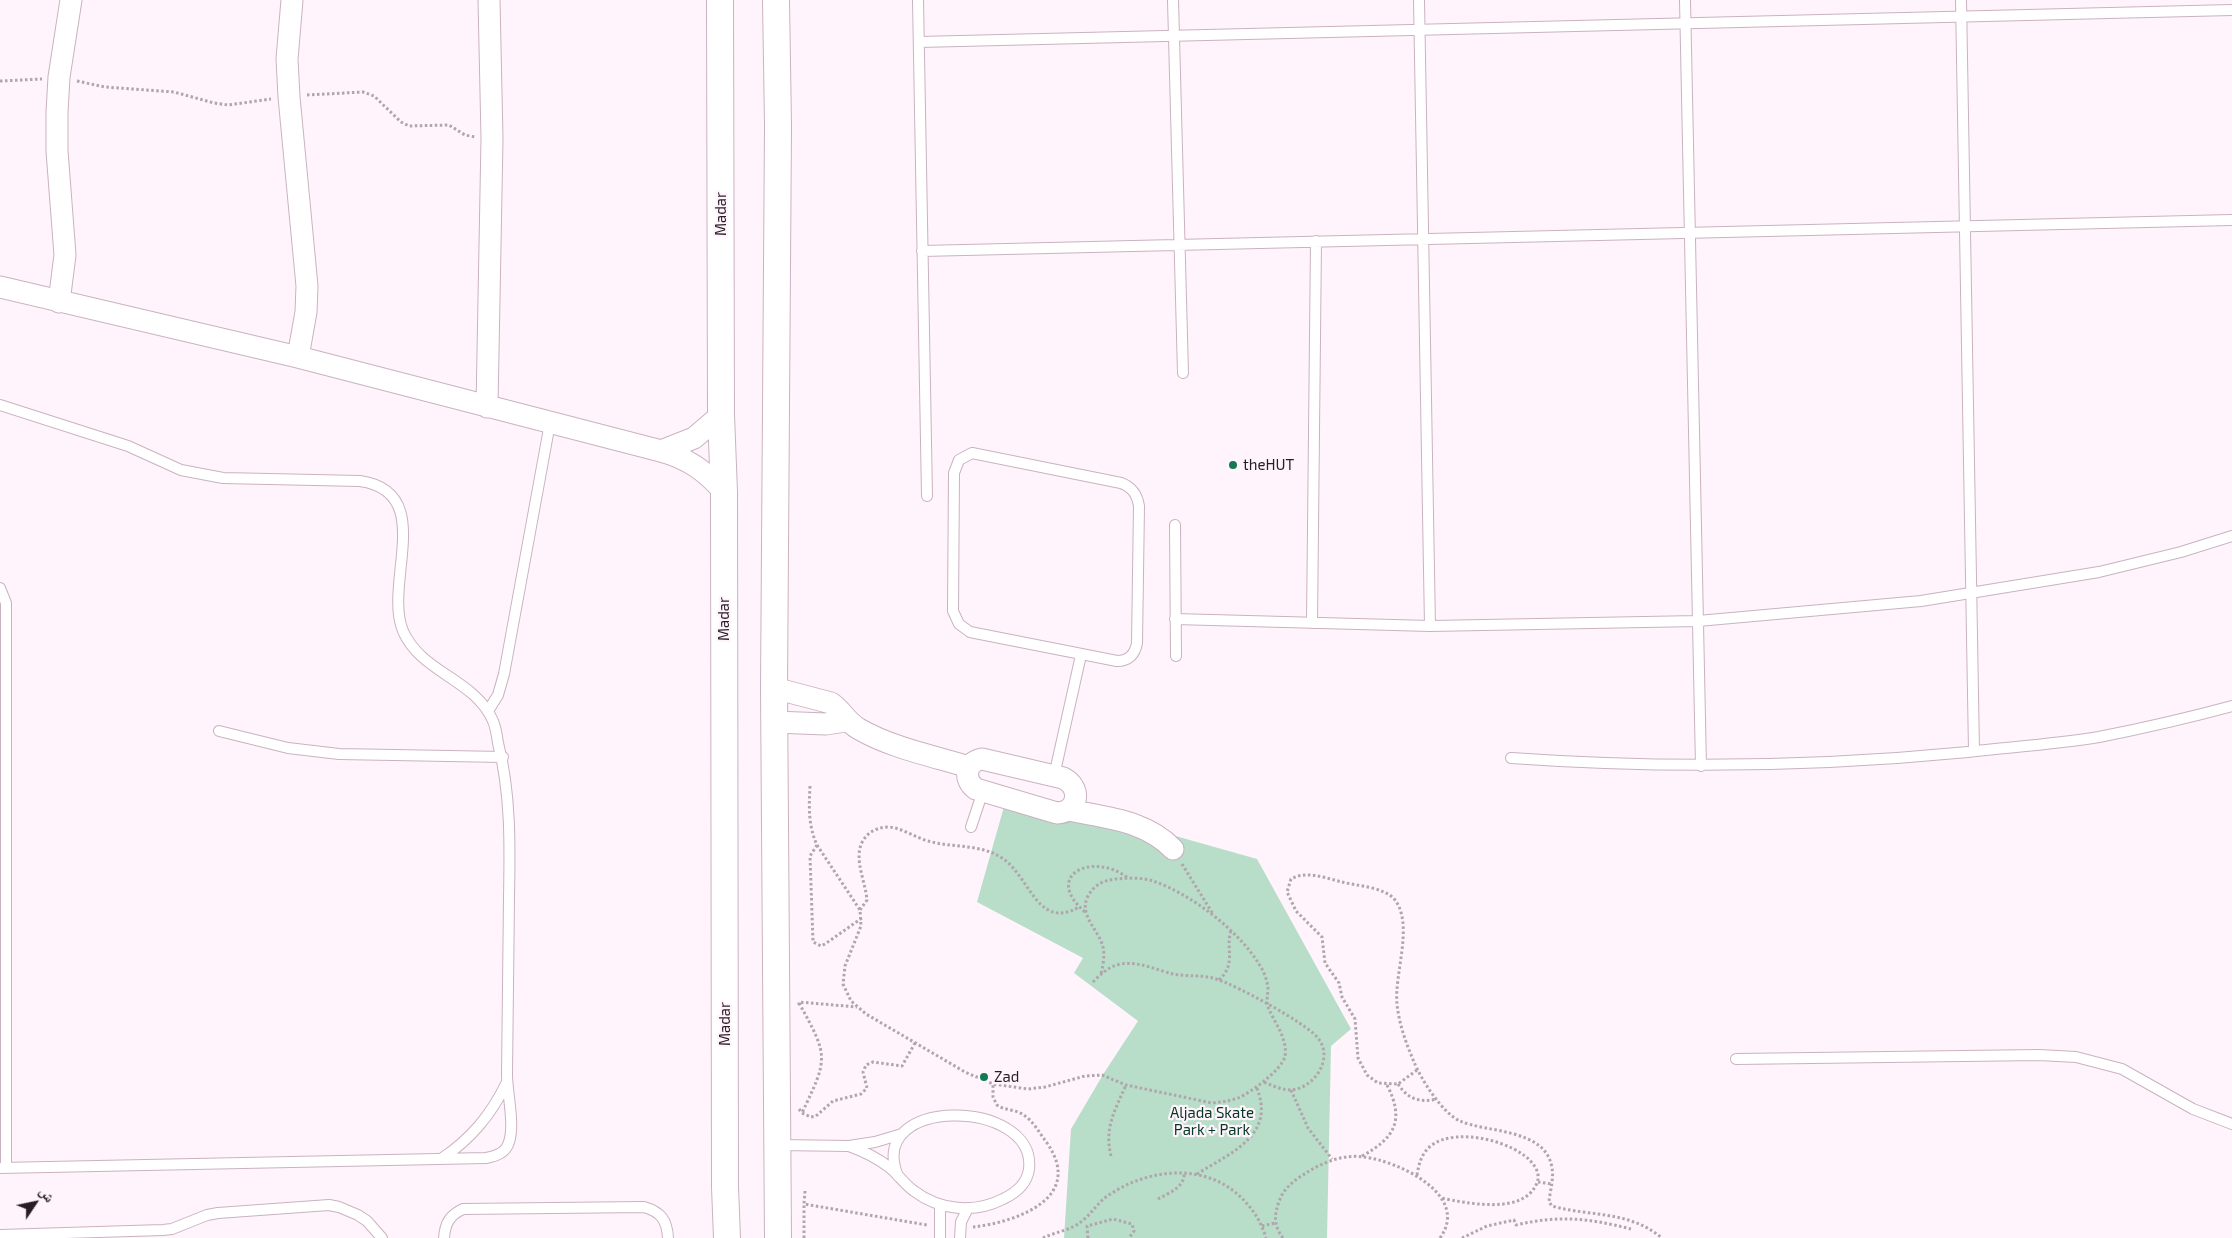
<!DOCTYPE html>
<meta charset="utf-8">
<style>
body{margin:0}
#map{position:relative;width:2232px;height:1238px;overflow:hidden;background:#fff4fb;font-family:"Exo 2","Noto Naskh Arabic",sans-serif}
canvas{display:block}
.north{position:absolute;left:10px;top:1178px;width:50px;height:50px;-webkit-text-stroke:4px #fff4fb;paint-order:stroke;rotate:56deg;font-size:14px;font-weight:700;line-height:20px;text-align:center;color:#271e24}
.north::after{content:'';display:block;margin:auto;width:18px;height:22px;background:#271e24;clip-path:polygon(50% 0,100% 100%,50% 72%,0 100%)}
</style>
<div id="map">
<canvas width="2232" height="1238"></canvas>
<div class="north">ش</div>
</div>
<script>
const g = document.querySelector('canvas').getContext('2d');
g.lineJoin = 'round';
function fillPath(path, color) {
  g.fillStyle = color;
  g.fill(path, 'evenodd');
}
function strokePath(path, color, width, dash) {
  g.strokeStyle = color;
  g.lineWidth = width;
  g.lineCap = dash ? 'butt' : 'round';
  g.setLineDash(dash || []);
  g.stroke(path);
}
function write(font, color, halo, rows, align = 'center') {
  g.font = font + ' "Exo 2",sans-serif';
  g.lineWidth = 4.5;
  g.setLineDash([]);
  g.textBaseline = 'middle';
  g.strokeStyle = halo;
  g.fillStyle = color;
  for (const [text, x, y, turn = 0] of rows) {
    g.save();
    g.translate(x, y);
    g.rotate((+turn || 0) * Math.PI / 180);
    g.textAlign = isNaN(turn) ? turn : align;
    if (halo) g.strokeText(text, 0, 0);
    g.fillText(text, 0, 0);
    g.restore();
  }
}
fillPath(new Path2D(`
 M1009,789l248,70 94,170 -20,17 -4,192h-263l7,-109 33,-56 34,-52 -64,-48 9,-15 -106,-56z`), '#b8ddc9');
const service = new Path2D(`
 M918,0l9,496
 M1173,0l10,373
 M1419,0l11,626
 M1685,0l16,766
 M1961,0l13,751
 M919,42l1313,-32
 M922,251l1310,-31
 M0,405l128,41 53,24 42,8 137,3c77,11 23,102 43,150 18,42 72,48 90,90 3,7 4,15 5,22 13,51 12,103 11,155 -1,59 -1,117 -2,176 0,19 8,50 2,68 -3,11 -13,14 -23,16l-486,10
 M972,453l149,30c11,4 16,11 18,23l-2,137c-2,12 -9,18 -20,18l-147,-29 -11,-8 -6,-13 1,-138 5,-13z
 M1175,525l1,131
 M0,588l6,15v565
 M1175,619l255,7 268,-5 223,-20 178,-29 82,-20 51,-16
 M1312,623l4,-382
 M488,711l10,-16 6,-21 46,-251
 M219,731l69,17 51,6 164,3
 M1511,758c155,11 302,9 457,-6 44,-5 88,-8 131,-15 45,-9 89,-19 133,-31
 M1054,776l27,-121
 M971,827l12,-36
 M1736,1059l303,-4 37,2 46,12 71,40 39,15
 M778,1145l71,1 26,-4 27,-8
 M849,1146c14,5 28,12 40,21 9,7 15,17 25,24 25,19 60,23 89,8 13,-6 24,-15 26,-30 8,-71 -165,-74 -131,7
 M441,1159c30,-20 50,-44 66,-77
 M940,1205v33
 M0,1235l163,-5 9,-1 35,-14 11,-2 111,-8 10,2 19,8 9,6 15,17
 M444,1238c1,-15 6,-23 19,-29l181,-2c17,5 23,13 24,31
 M960,1238l1,-16 7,-14`);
const minor = new Path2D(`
 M292,0l-5,59 2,38 18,189 -1,26 -8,45
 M0,287l298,70 363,94c26,7 45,20 63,41
 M59,302l6,-47 -8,-104v-39l2,-35 12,-77
 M487,407l5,-269 -3,-138
 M661,451l33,-13 27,-23
 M774,688l57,15c12,8 15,19 28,26 33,19 74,27 110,38
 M774,722l52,2 20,-3
 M982,759l81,19c19,9 16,34 -6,35l-81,-24c-13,-9 -11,-27 6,-30z
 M1069,810c37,8 76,10 104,39`);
const tertiary = new Path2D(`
 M720,0l1,415 3,77 1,695 2,51
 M776,0l2,126 -4,562 4,550`);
strokePath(service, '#cab2c1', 12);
strokePath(minor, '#cab2c1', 23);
strokePath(tertiary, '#cab2c1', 28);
strokePath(new Path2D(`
 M0,81l42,-2
 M77,81l28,6 69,5 40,11 14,2 43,-6
 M307,95l56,-3 11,4 27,26 8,4 40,-1 16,10 10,2
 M810,786c-1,21 -2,39 7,59l43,65 1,16 -16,40 -2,18 8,17 15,13 99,58 28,12 35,5 17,-2 40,-11 17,-1 24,10 86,18c9,-1 17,-2 26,-5 12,-5 44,-28 47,-42 3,-17 -11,-34 -17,-49 -2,-6 0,-12 0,-19 -1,-8 -4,-17 -9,-24 -21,-34 -68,-70 -106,-83 -12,-4 -25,-3 -37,-2 -12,1 -22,6 -28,17 -10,19 11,34 15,51 2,9 0,18 -2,27
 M817,845l-7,11 3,86 8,4 4,-2 37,-26
 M1182,864l31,50
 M860,910l7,-10c-2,-23 -19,-51 4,-68 5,-3 11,-5 18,-5 14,1 28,12 43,15 24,6 49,2 70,16 28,18 35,73 77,49
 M1085,912c-43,-37 8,-61 43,-34
 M1219,980c18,-17 6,-30 12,-50
 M1093,982c8,-8 16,-16 28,-18 17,-3 36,6 52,10 15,3 31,0 46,6 20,7 85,42 98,57 18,20 -2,51 -26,53 -10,0 -20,-5 -29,-9
 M799,1003c30,54 29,55 3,110
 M799,1005v-3l58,5
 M1417,1070l-19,14 -20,-1 -11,-8 -9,-17 -3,-39 -13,-22 -3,-14 -14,-20 -3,-26 -26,-26 -9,-19 4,-13c16,-9 34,-1 51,3 15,4 43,5 53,18 19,25 -1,74 2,104 2,20 9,39 17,58 7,17 28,51 46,59 27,12 86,7 92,47 2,11 -2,23 -3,34l3,4c39,11 76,4 110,32
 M1398,1084c10,15 21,19 39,15
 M1291,1090l17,38 24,31
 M799,1109l3,4 9,4 5,-1 17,-15 28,-7 6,-6 -4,-16 3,-7 7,-3 29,4 13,-23
 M1111,1156c-7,-28 4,-46 15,-71
 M1362,1156c33,-18 43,-36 25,-71
 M1197,1174c35,-22 80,-39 59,-88
 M1417,1175c2,-12 5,-23 15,-30 24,-18 84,-4 101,19 5,6 7,14 3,21 -14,30 -70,18 -95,13
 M1538,1182l14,2
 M805,1191l-1,13 123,21
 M1158,1199c11,-6 27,-12 26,-26
 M1262,1226l13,-3
 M973,1227c44,-5 112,-29 74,-84 -7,-9 -13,-21 -22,-27 -8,-7 -20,-5 -28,-11l-4,-8v-13
 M804,1238v-34
 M1043,1238c12,-6 29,-8 39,-17 9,-7 15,-17 24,-24 35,-25 85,-34 122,-10 18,12 32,30 38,51
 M1088,1238l-1,-12 26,-7 19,5 2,7 -5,7
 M1283,1238c-10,-13 -9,-24 -3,-39 4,-11 16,-20 26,-26 17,-11 38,-19 58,-16 34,4 107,38 76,81
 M1462,1238l25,-12 27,-6 2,5c43,-10 72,-7 115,4`), '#afa5ac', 3, [2.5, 2.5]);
strokePath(service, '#fff', 10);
strokePath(minor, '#fff', 21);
strokePath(tertiary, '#fff', 26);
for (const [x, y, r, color] of [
 [1233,465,5,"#137a54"],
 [984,1077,5,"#137a54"]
]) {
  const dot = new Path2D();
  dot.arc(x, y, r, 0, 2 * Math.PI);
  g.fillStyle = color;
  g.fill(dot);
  strokePath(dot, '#fff4fb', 2);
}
write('15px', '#271e24', '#fff4fb', [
 ["Madar",721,214,-90],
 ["Madar",724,619,-90],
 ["Madar",725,1024,-90]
]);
write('15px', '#271e24', '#fff4fb', [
 ["theHUT",1243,465],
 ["Zad",994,1077]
], 'left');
write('15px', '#043824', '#fff4fb', [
 ["Aljada Skate",1212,1113],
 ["Park + Park",1212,1130]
]);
</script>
